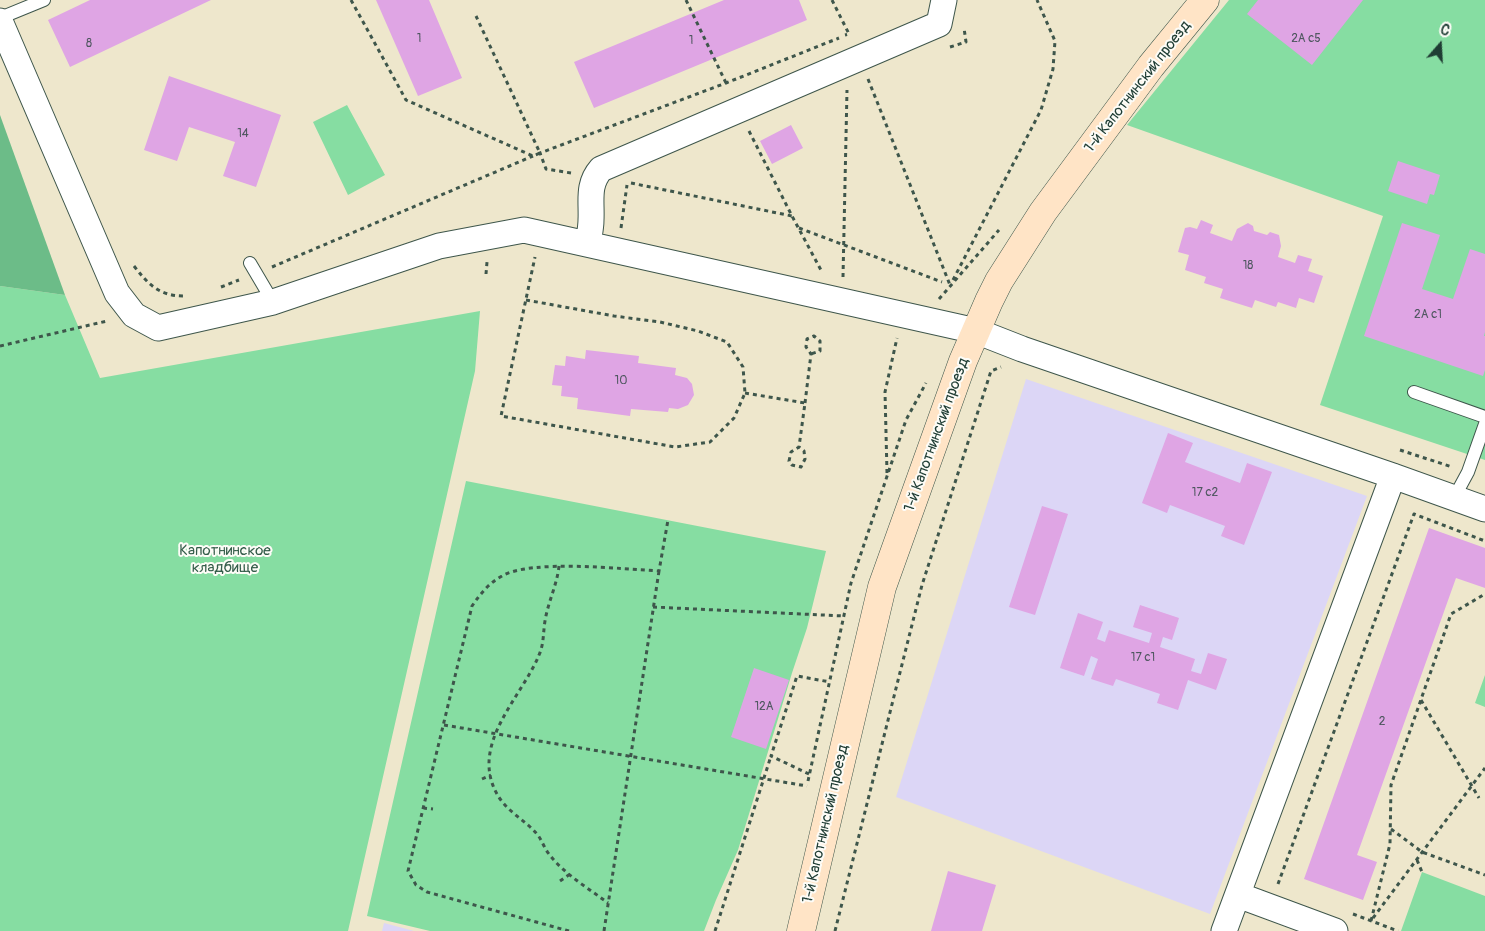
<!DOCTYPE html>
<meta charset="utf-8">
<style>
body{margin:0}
#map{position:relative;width:1485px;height:931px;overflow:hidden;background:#eee7cc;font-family:Pangolin,sans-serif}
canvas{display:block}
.north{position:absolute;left:1415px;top:20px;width:50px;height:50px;-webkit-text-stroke:4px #fdfcf7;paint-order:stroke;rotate:19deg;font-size:14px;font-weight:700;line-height:20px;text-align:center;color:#1f3d34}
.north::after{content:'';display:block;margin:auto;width:18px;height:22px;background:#1f3d34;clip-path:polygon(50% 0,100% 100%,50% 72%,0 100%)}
</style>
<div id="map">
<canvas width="1485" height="931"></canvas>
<div class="north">С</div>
</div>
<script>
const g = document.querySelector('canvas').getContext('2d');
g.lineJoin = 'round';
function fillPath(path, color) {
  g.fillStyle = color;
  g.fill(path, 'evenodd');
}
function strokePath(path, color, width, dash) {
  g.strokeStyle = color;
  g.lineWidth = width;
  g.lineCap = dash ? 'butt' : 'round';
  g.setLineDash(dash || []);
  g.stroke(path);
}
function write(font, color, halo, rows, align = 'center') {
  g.font = font + ' Pangolin,sans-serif';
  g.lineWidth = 4;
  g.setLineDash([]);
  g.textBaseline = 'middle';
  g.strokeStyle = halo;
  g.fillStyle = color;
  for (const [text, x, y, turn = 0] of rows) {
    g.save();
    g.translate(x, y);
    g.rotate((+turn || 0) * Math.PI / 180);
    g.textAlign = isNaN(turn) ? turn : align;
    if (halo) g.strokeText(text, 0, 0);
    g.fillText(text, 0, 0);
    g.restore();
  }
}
fillPath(new Path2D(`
 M1026,379l341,117 -157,418 -314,-117z
 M384,923l30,8h-32z`), '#dcd6f6');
fillPath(new Path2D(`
 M1229,0h256v460l-165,-55 63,-189 -256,-91z
 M347,105l38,70 -37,20 -35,-73z
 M0,286l65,9 35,83 380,-67 -5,60 -127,560h-348z
 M466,481l360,70 -19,77 -15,45 -54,177 -22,50 -12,31h-274l-63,-15z
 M1485,675v32l-10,-4z
 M1422,872l63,24v35h-84z`), '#86dda2');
fillPath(new Path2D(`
 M0,115l65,180 -65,-9z`), '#6cbc88');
fillPath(new Path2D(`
 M90,0h121l-141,67 -22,-47z
 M376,0h53l33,78 -44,18z
 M724,0h75l8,20 -213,88 -20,-46z
 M1258,0h105l-51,65 -65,-51z
 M169,76l112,39 -25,72 -33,-11 12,-34 -46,-15 -12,34 -33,-11z
 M791,125l12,23 -31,16 -12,-23z
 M1398,161l42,14 -6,20 -4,-1 -3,10 -39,-13z
 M1201,220l12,5 -3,8 22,8 5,-12 11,-6 5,3 1,5 13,4 3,-3 9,3 2,11 -3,11 17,6 3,-8 14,4 -4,12 15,5 -9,27 -15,-5 -3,10 -18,-6 -2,5 -21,-7 -3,8 -32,-10 3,-9 -19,-6 2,-6 -21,-7 4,-15 -11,-3 7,-24 5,-1 7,2z
 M1402,223l38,12 -18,54 31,10 17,-50 15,5v78l-1,4h1v34l-2,6 -119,-40z
 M586,350l53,6 -1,7 38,5 -1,7 12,3 5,6 2,11 -6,10 -10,4 -9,-1 -1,4 -37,-3 -1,7 -53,-7 1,-11 -17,-2 1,-10 -10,-1 3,-20 10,1 1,-10 19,3z
 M1168,433l25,10 -8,19 55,21 7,-20 25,9 -28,73 -23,-9 4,-10 -55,-21 -3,8 -25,-10z
 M1042,506l26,8 -33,101 -26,-8z
 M1429,528l56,20v40l-29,-10 -99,277 20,7 -14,38 -59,-21z
 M1140,605l39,13 -7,22 -9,-3 -3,10 35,12 -4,12 10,3 7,-21 19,6 -11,31 -28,-10 -10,30 -21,-7 3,-9 -44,-15 -3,7 -22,-7 7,-20 -7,-3 -7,20 -24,-8 18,-55 25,9 -6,17 8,3 4,-12 40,13 3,-10 -19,-6z
 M754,668l35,12 -23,69 -35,-12z
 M948,871l48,14 -14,46h-51z`), '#dfa5e4');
const lane = new Path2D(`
 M0,18l44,-18
 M250,263l23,39
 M1414,392l71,25
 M1454,498l14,-26 17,-48`);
const street = new Path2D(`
 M0,21l117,272 17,22 24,13 115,-26 166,-56 85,-16 452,101 46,18 371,127 92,33
 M588,244c1,-8 3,-16 3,-24 1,-19 -4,-35 10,-51l338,-145 5,-24
 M1238,895l97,36
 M1224,931l169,-455`);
const secondary = new Path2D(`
 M801,931l81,-344 81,-226 26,-60 10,-20 44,-69 108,-146 54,-66`);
strokePath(lane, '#3e564b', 14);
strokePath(street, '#3e564b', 27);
strokePath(secondary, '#3e564b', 29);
strokePath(new Path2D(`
 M351,0l55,100 127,56 7,-3 -64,-137
 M686,0l40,83
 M832,0l17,34 -4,1
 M950,47l16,-5 -2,-14
 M868,79l82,206
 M749,131l43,85 30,56
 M571,173l-25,-4 -6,-16 186,-70 113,-45
 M631,183l161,33
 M621,228l6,-43
 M799,228l143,54
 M134,266c14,18 25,30 50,30
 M272,267l261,-111
 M486,274l1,-12
 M843,277l4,-187
 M953,280l88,-170 12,-41 2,-28 -18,-41
 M221,287l18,-7
 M939,299l60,-69
 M526,300l88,16 46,6 38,9 29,11 16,25 2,26 -11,25 -24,24 -35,5 -174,-31 34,-159
 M0,346l107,-25
 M745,393l60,10 -6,44 -8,5 -2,9 3,4 9,2 4,-8 -1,-8 -5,-4
 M805,403l6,-49 -5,-7 1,-8 7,-3 6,5v10l-9,3
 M1400,450l52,17
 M887,473l-2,-81 12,-54
 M559,566c-2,19 -11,36 -14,55 -2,12 -1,23 -6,34 -17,42 -70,89 -42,139 9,17 28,26 40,40 5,6 7,14 12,20 15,20 39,34 59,49
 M653,607l191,9
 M1421,700l58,98
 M444,725l363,61
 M809,774l-38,-18 26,-80 33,6
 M482,779l9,-4
 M808,781l43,-198 55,-163 20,-37
 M423,808l10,1
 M1391,829l31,23 63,23
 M1417,860l5,12
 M560,881l10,-7
 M1278,884l136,-370 71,27
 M1353,914l45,17
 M1373,918l112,-150
 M1371,921l19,-77 1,-59 60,-171 34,-20
 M569,931l-142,-39 -11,-7 -8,-14 64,-265c9,-13 17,-23 30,-30 29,-17 121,-7 157,-5l9,-51
 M604,931l55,-360
 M715,931l56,-175
 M835,931l87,-346 69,-214 10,-4`), '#3e564b', 3, [4, 4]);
strokePath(lane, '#fff', 12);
strokePath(street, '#fff', 25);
strokePath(secondary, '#ffe4c6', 28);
write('12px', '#4f5760', null, [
 ["1",419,39],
 ["2А с5",1306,39],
 ["1",691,41],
 ["8",89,44],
 ["14",243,134],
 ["18",1248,266],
 ["2А с1",1428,315],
 ["10",621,381],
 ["17 с2",1205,493],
 ["17 с1",1143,658],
 ["12А",764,707],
 ["2",1382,722]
]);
write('15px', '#1f3d34', '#fdfcf7', [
 ["1-й Капотнинский проезд",1138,87,-52],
 ["1-й Капотнинский проезд",937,435,-70],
 ["1-й Капотнинский проезд",826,824,-77]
]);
write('15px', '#345d4a', '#fdfcf7', [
 ["Капотнинское",225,551],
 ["кладбище",225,568]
]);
</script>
